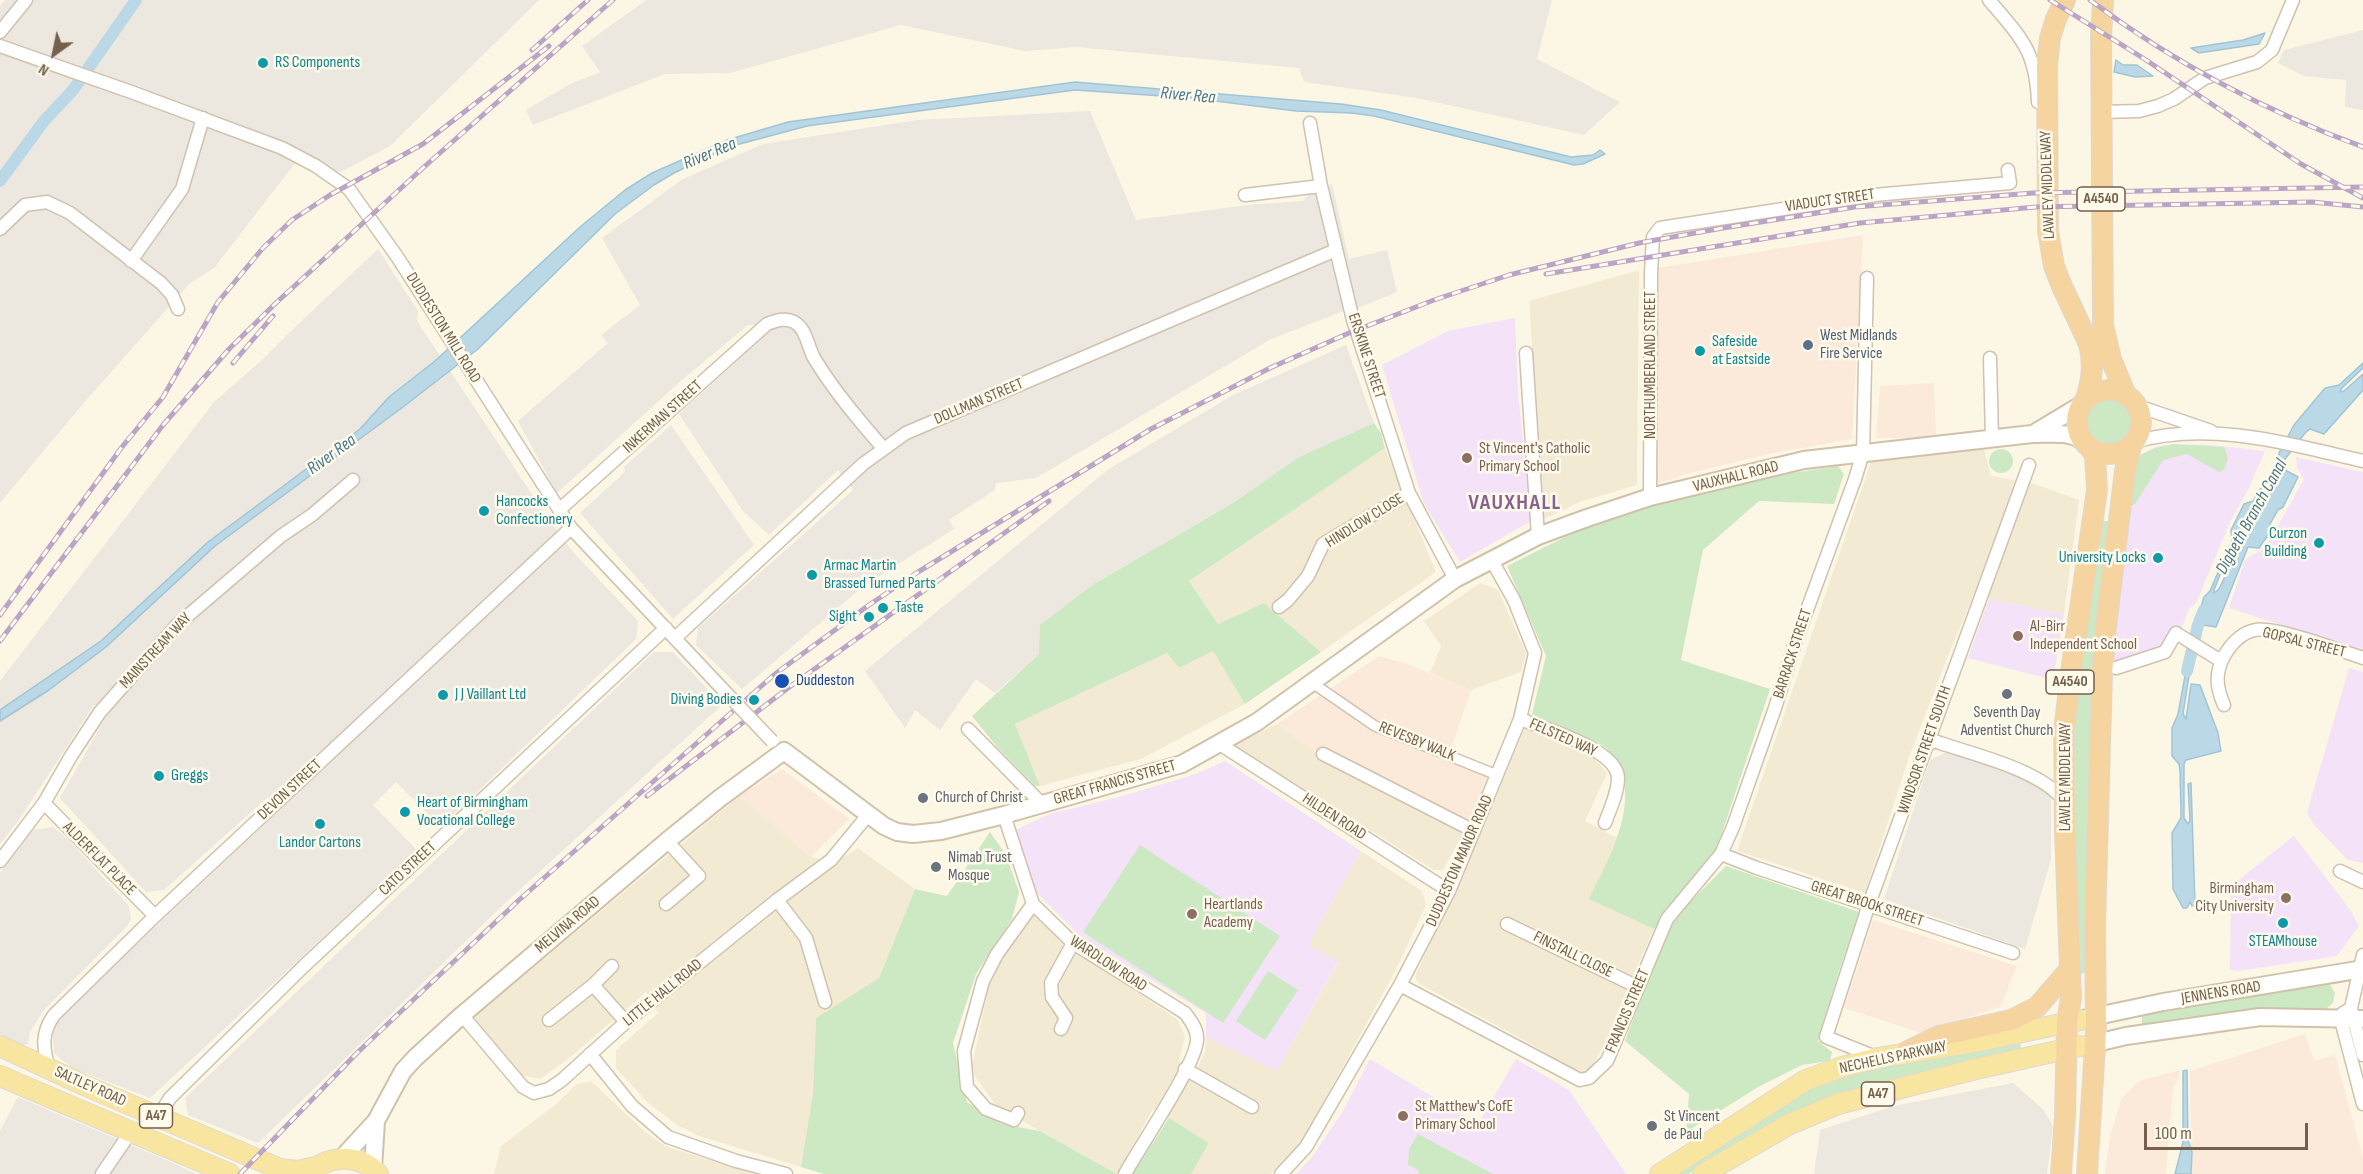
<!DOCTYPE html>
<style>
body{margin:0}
#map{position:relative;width:2363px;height:1174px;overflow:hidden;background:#fcf7e5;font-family:"Sofia Sans Condensed",sans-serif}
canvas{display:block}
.north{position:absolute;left:24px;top:24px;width:60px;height:60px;-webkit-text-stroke:4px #fefaec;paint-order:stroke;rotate:213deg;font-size:16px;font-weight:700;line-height:24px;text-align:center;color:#74604b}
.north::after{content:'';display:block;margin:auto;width:21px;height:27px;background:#74604b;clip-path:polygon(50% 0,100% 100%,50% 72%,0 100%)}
.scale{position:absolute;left:2144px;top:1123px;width:164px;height:27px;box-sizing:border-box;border:3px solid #74604b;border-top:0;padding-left:8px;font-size:18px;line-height:21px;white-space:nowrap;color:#74604b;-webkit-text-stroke:4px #fefaec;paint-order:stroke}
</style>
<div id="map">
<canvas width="2363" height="1174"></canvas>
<div class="north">N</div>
<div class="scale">100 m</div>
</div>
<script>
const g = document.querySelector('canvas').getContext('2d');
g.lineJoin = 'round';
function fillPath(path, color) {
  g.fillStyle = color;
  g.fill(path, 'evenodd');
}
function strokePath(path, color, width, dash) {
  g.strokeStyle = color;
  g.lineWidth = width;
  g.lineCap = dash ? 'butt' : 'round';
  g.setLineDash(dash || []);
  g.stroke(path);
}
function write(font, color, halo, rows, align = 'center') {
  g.font = font + ' "Sofia Sans Condensed",sans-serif';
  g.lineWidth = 5;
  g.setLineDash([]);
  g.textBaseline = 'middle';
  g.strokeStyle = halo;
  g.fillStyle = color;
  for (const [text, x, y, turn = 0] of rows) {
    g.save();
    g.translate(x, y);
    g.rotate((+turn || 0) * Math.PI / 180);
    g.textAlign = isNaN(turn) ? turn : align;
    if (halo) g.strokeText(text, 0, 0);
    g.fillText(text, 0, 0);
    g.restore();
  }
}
fillPath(new Path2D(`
 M1639,270l-2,215 -57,17 -36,17 -15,-218z
 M1385,448l51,124 -115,80 -57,-49 -46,21 -29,-43z
 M1984,449l7,27 41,7 47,17 -15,114 -75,-15 -15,-5 -26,62 -39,101 -44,136 -128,-42 134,-389 24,-8z
 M1480,583l18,7 28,63 -5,19 -50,18 -41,-17 11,-27 -17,-25z
 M1213,651l32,53 -104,55 -101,27 -25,-62 152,-71 12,15z
 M1277,724l54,39 136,64 -24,43h-9l-201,-125z
 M1525,728l69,30 13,15 -22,48 32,17 -27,61 64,30 -28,63 -22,53 -13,23 -9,7 -62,-37 -102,-55 -3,-7 65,-141z
 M739,796l72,61 25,5 22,-14 57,41 -36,89 -63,40 -3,75 -12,74 -102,-31 -22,-11 -30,-23 -31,-34v-18l42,-37 -12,-21 -79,68 -27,19 -19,-4 -48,-57z
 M1361,851l61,40 4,14 -30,65 -99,180 -26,24h-80l18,-31 -56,-34 -36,65 -120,-67 -26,-36 20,-96 41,-63 46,41 99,66 8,17 -6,24 17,10 9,-17 1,-16 71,34 61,-109 -30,-17z
 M591,1081l51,48 23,17 89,28h-260l7,-28 54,-41 22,-21z`), '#f3ead4');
fillPath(new Path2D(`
 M1863,235l-11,204 -79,14 -83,20 -33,11 1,-216z
 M1934,383l2,55h-60l4,-52z
 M1379,656l28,8 64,26 -21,62 42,15 -25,60 -136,-64 -54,-39z
 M782,769l67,50 -38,38 -72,-61z
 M1873,920l144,46 -17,41 -78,26 -78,-25z
 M2305,1034l9,27 21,-6 28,103v16h-172l-1,-103z
 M2180,1070l-1,8 -6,9 -7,87h-61l5,-38 12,-38 17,-17z`), '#fbe9d9');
fillPath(new Path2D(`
 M5,0h534l-149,146 -49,26 -45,-10 -82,106 -24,15 -108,122 -82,98v-497z
 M646,0h906l-15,59 83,43 -36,33 -167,-37 -113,-16 -5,-14 -223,-21 -51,4 -124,-26 -171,48 -65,1 -132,51 -7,-15 44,-26 30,-12 -18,-26z
 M2363,30v80l-18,-3 1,-27 -42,-4 -26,-13 6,-13z
 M1090,111l46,109 112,-15 55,-4 7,-8 22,-9 17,75 38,-9 10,42 -39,16 -17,4 -70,27 -235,139 -40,5 -1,7 -46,30 5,9 -89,56 -123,104 -46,-44 2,-17 155,-138 -15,-20 -69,65 -26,-24 -64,-97 91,-83 -11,-6h-11l-65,54 -126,114 -39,-72 90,-78 -7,-8 39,-30 -38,-67 81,-59 80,-35 154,-24z
 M378,249l40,62 -1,10 130,196 26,35 65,69 -2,18 -195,188 -45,-45 -23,23 44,45 -267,248 -78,-30 -18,-15 -1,-18 5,-17 223,-209 -13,-12 -104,93 -18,2 -86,-94 47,-83 -13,-10 -76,116 -18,23v-163l214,-279 49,-43 29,-29z
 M1346,345l28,78 -75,34 -70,48 -132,77 -58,72 -44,39 -19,-14 -36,51 -25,-20 -10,18 -40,-57 244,-202 124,-74z
 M671,425l83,120 -81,74 -93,-106 45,-41 -1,-5z
 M654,652h19l49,53 -220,201 -244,237 -70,-28 -3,-17z
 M1947,752l92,32 12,8v67l-26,90 -141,-50 46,-139z
 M53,827l15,12 61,67 2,13 -4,7 -83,84 -14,22 -2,12 -6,1 -22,-11v-161l33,-43z
 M2013,1083l31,27 9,17 -6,47h-233l6,-44 74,-24z
 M18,1097l153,65 25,12h-196v-43z`), '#ece7df');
fillPath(new Path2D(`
 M1515,318l3,75 13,128 -71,41 -36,-58 -42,-139 66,-34z
 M2173,444l37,1 55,6 -17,39 -16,28 -36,85 -7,6 -12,31 -15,11 -52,13 25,-193 5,-16 16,-8z
 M2296,457l67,15v179l-134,-43 16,-48 21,-13 38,-68 -7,-11z
 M1989,599l75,15 -11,66 -85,-22z
 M2349,668l14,4v191l-15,-3 -33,-34 -8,-13z
 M1225,761l136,90 -53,94 30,16 -61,110 -71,-34v-24l-125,-76 -45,-45 -21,-62 35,-16 73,-18 73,-22z
 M2294,836l57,75 8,15 -22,30 -99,15 -8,-1 1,-84z
 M1370,1059l108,65 38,-65 53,31 57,84h-330l17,-18 31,-47z`), '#f3e2f8');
fillPath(new Path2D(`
 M2085 421a23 23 0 1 1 46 0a23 23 0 1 1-46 0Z
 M1374,423l7,10 4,15 -196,133 29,43 46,-21 57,49 -76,52 -32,-53 -34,17 -12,-15 -152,71 25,62h-5l-38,-39 -25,-31 67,-62 1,-29 54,-41 137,-80 68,-47z
 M2173,444l51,3 4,11 -4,12 -5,2 -32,-18 -24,6 -28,44 -4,2 4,-35 5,-16 15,-7z
 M1989 461a12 12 0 1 1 24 0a12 12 0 1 1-24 0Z
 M1838,466l6,8 -10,30 -75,-3 -56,49 -22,110 89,29 -56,168 -60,72 -65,-30c21,-44 59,-107 18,-150 -7,-8 -32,-13 -42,-18 -12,-5 -22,-12 -33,-17l14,-58 -39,-90c29,-14 57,-30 87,-41 79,-31 160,-47 244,-59z
 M2103,521h11l-28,349v102l-5,2c-2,-73 -11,-146 -9,-219 1,-79 17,-157 31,-234z
 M990,832l16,23 13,37 -7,27 -36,55 -23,69 14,59 35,22 38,7 77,43h-293l-23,-7 12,-74 3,-75 63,-40 36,-89 32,7z
 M1140,845l140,91 -57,87 -140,-91z
 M1726,866l133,46 -21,62 -20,67 14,11 -2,9 -28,4 -42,21 -74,46 3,-38 -64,-53 45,-119z
 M1268,971l30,19 -33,50 -29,-19z
 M2328,981l7,12 -2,10 -7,6 -139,8 -45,7v-11z
 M2020,1040l2,16 -233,60 -40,19 -60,39h-22l102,-66 54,-27 33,-11z
 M1169,1118l40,25 -18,31h-58z
 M1418,1134l75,40h-74l-1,-4 -10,-5 1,-16z`), '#cde9c4');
const water = new Path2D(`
 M2265,33l-6,11 -60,9 -8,-5 52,-8z
 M2116,60l7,5h14l16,11 -18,1 -21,-5z
 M1075,82l266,22 40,6 190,47 22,-2 7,-5 5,4 -22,10 -9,1 -200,-49 -22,-3 -56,-2 -105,-13 -116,-8 -268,36 -71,19 -31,13 -31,15 -20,12 -39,29 -137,135 -75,58 -188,139 -109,101 -57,43 -49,31v-11l101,-69 107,-99 152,-113 29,-32 46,-36 145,-134 45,-37 27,-17 75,-33 61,-18z
 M2363,363v5l-21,20 -2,4 4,-1 19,-17v16l-39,44 -14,-5 -5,4 -23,30 -26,39 1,4 5,-3 20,-32 3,-1 13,7 -15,30 -5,3 -8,14 -2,11 -9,13 -11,-1 -32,80 -13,-2 -3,2 -4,-4 8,-26 6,-6 22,-51 -1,-10 13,-26 9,-3 25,-40 1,-8 15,-28 31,-37 14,-3zM2242,539l2,6 -6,4 -19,40 -5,4v-3c6,-14 15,-45 28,-51z
 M2189,654l3,3 -9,57 3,5 5,-35 9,1 18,48 3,18 -35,9 -2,4v54l4,6 2,-4 -2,-36 3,-1 4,122 -3,1 -2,-4 -3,6h-4l-10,-19 -1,-56 9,-15v-7l-1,-40 -1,-7 -7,-8v-28l6,-14z
 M2187,1070l1,70 4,12 -1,22h-16l8,-32v-71z`);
fillPath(water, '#bad8e5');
strokePath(water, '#a1c5d6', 1.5);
strokePath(new Path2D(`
 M0,181l44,-60 29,-31 63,-90
 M2187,671l11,-46 6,-15`), '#bad8e5', 12);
const pedestrian = new Path2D(`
 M1311,682l64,44 122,49`);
const minor = new Path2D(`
 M1989,0c32,38 47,50 49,102
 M0,32l26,-32
 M0,46l134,47 148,55 34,18 33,23 49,69 173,270 160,170
 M2101,112l38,-1 19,-5 16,-7 31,-21 52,-16 15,-12 21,-50
 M1310,123l11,63 32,134 56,173 46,86
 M1245,195l76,-9
 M0,229l25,-24 22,-3 23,11 91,70 11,12 6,14
 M131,261l51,-72 21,-71
 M1526,353l12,183
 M1990,358l2,80
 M2138,406l73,25
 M2134,442c76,-22 155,2 229,19
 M1650,497l1,-224 2,-36 7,-9 214,-33 136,-12 -2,-13
 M559,510l208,-186c8,-3 18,-7 27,-2 12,6 14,25 20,36 20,33 44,61 69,90
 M1279,607l9,-7 20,-24 15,-32 86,-51
 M675,638l188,-174 43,-31 430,-183
 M2116,668l49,-16 11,-19 45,28
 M2224,705c-8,-18 -9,-32 0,-49 7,-12 17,-23 31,-26 20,-4 86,21 108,28
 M1520,719c23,9 97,30 98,59 0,15 -8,31 -13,45
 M968,729l74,75
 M1218,743l231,148
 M1927,745l8,-4 5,2c36,12 103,28 124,58
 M1323,754l151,77
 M44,803l111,113
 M1004,815l29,89 40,39 112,70c5,7 12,15 12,25 2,23 -59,111 -72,136
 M1721,854l36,14 256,85
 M0,861l44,-58 27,-47 29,-44 77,-87 104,-89 31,-21 41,-35
 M2340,871l23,11
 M777,900l29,38 19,64
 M666,904l33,-28 -32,-35
 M1507,924l131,63
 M2363,955l-12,53 12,47
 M593,985l19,-19
 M1400,985l180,95 9,-2 18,-17 60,-142 54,-65 12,-27 42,-119 21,-68 59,-161 8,-26 4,-175
 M2351,1008l-8,5 -2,7 22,84
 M462,1015l61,72 11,6 15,-4 13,-9 64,-58 151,-122 54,-40 37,-45
 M549,1020l44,-35 33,37
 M1061,1029l5,-11 -14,-21 -1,-14 22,-40
 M590,1054l42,52 36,31 68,24 50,13
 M1873,1056l-47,-19 43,-133 160,-439
 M49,1069c-6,-21 -8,-36 5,-54l101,-99 416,-388
 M1185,1069l67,38
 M1018,1113l-4,7 -28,-11 -19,-22 -3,-36 19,-70 14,-27 36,-50
 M158,1117l12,-19 134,-132 362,-338
 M102,1174l30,-44
 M1281,1174l25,-27 94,-162 49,-94 71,-172 15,-66 -21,-53 -23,-41`);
const secondary = new Path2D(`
 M2036,432l45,-27
 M2083,1019l80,-17 200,-33
 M2084,1046l42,-10 134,-19 103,2
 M342,1158l34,-37 27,-50 12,-13 47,-43 205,-174 53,-43 64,-47 100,75 13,6 16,2 28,-3 63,-16 178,-51 75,-42 198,-143 83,-43 49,-18 63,-21 154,-37 228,-26c17,0 37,-3 51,7
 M373,1169l3,-48`);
const primary = new Path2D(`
 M0,1046l84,39 196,84 18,2 17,-4
 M0,1076l230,98
 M308,1174c20,-19 51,-21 70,0
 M1660,1174l146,-94 36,-13 36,-9 92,-15 110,-23
 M1703,1174l87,-50 48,-20 138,-35 104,-23`);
const trunk = new Path2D(`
 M2065,0l-9,19 -6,19 -3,28 1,165 6,35 7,18 28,60c5,21 3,35 -3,55
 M2103,0l-2,38 2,287 8,34 14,34
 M2077 422a32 32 0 1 1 64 0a32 32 0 1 1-64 0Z
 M1906,1052l33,-16 72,-16 26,-13 33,-38
 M2061,1174l4,-58 2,-94 4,-24 -6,-166 -1,-101 8,-67 25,-174 -2,-35 -5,-7
 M2087,1174l9,-143 -1,-104 7,-253 4,-48 19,-155 6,-25`);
strokePath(pedestrian, '#cfc2af', 12);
strokePath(minor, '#cfc2af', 15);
strokePath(secondary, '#d0c1a9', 20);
strokePath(primary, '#ded9d4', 22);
strokePath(trunk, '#ded9d4', 22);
strokePath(pedestrian, '#fff', 9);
strokePath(minor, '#fff', 12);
strokePath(secondary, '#fff', 16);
strokePath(primary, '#f8e6a0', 20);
strokePath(trunk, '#f6d49f', 20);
const rail = new Path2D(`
 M2050,0l96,60 155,104 62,34
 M2090,0c84,63 175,111 273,147
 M532,50l56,-50
 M1546,274l314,-51 176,-16 276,-5 51,5
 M233,363l40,-47
 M0,615l122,-168 41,-50 55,-95 45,-54 29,-28 38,-25 93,-51 126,-98
 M0,641l163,-216 67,-77 47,-46 147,-135 189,-167
 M647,796l141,-108 261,-187
 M240,1174l118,-122 161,-152 256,-226 94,-69 49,-33 233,-143 119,-61 79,-35 85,-33 75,-25 130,-32 84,-15 132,-21 178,-14 330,-6`);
strokePath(rail, '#bba4c5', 5);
strokePath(rail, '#fefaec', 3, [9]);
const minorBridge = new Path2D(`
 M731,698l41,43`);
strokePath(minorBridge, '#cfc2af', 15, []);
strokePath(minorBridge, '#fff', 12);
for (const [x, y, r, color] of [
 [263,63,6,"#0f9aa8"],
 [1808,345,6,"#5c6f8a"],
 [1700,351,6,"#0f9aa8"],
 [1467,458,6,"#8d6e63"],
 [484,511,6,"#0f9aa8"],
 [2319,543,6,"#0f9aa8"],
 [2158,558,6,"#0f9aa8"],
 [812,575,6,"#0f9aa8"],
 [883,608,6,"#0f9aa8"],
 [869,617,6,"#0f9aa8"],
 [2018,636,6,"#8d6e63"],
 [782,681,8,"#1a4fb4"],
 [2007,694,6,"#6b7280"],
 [443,695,6,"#0f9aa8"],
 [754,700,6,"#0f9aa8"],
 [159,776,6,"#0f9aa8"],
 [923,798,6,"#6b7280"],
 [405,812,6,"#0f9aa8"],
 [320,824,6,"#0f9aa8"],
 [936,867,6,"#6b7280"],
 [2286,898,6,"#8d6e63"],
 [1192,914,6,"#8d6e63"],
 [2283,923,6,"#0f9aa8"],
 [1403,1116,6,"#8d6e63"],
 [1652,1126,6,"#6b7280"]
]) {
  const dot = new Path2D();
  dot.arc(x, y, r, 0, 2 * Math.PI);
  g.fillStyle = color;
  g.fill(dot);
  strokePath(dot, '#fefaec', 2);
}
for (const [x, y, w] of [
 [2101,199,48],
 [2070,682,48],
 [1878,1094,33],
 [156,1116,33]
]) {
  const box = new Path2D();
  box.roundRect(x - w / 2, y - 12, w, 24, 4.5);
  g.fillStyle = '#fefaec';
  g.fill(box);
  strokePath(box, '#74604b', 1.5);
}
write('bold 15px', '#74604b', null, [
 ["A4540",2101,199],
 ["A4540",2070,682],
 ["A47",1878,1094],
 ["A47",156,1116]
]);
write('16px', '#0d838f', '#fefaec', [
 ["RS Components",275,63],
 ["Safeside",1712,342],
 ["at Eastside",1712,360],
 ["Hancocks",496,502],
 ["Confectionery",496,520],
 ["Curzon",2307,534,"right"],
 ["Building",2307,552,"right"],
 ["University Locks",2146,558,"right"],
 ["Armac Martin",824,566],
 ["Brassed Turned Parts",824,584],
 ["Taste",895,608],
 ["Sight",857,617,"right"],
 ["J J Vaillant Ltd",455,695],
 ["Diving Bodies",742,700,"right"],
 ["Greggs",171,776],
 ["Heart of Birmingham",417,803],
 ["Vocational College",417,821],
 ["Landor Cartons",320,843,"center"],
 ["STEAMhouse",2283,942,"center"]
], 'left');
write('16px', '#74604b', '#fefaec', [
 ["LAWLEY MIDDLEWAY",2048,185,-92],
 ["VIADUCT STREET",1830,201,-8],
 ["DUDDESTON MILL ROAD",443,328,58],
 ["ERSKINE STREET",1366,356,72],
 ["NORTHUMBERLAND STREET",1651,365,-90],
 ["DOLLMAN STREET",979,402,-23],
 ["INKERMAN STREET",663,417,-42],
 ["VAUXHALL ROAD",1736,477,-14],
 ["HINDLOW CLOSE",1365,521,-32],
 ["GOPSAL STREET",2304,643,14],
 ["MAINSTREAM WAY",156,651,-47],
 ["BARRACK STREET",1793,654,-72],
 ["FELSTED WAY",1563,738,24],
 ["REVESBY WALK",1417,742,22],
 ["WINDSOR STREET SOUTH",1925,750,-71],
 ["LAWLEY MIDDLEWAY",2066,777,-90],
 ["GREAT FRANCIS STREET",1115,783,-16],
 ["DEVON STREET",290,790,-43],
 ["HILDEN ROAD",1334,817,33],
 ["ALDERFLAT PLACE",99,859,45],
 ["DUDDESTON MANOR ROAD",1460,861,-66],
 ["CATO STREET",408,869,-43],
 ["GREAT BROOK STREET",1867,904,18],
 ["MELVINA ROAD",568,925,-40],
 ["FINSTALL CLOSE",1573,955,26],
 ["WARDLOW ROAD",1108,964,33],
 ["LITTLE HALL ROAD",663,993,-39],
 ["JENNENS ROAD",2221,993,-9],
 ["FRANCIS STREET",1628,1011,-67],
 ["NECHELLS PARKWAY",1893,1058,-12],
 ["SALTLEY ROAD",90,1087,24]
]);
write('16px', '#4e5e75', '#fefaec', [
 ["West Midlands",1820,336],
 ["Fire Service",1820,354]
], 'left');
write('16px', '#785e54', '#fefaec', [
 ["St Vincent's Catholic",1479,449],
 ["Primary School",1479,467],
 ["Al-Birr",2030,627],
 ["Independent School",2030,645],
 ["Birmingham",2274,889,"right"],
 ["City University",2274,907,"right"],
 ["Heartlands",1204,905],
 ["Academy",1204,923],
 ["St Matthew's CofE",1415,1107],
 ["Primary School",1415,1125]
], 'left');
write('16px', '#164399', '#fefaec', [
 ["Duddeston",796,681]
], 'left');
write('16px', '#5b616d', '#fefaec', [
 ["Seventh Day",2007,713,"center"],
 ["Adventist Church",2007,731,"center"],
 ["Church of Christ",935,798],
 ["Nimab Trust",948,858],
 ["Mosque",948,876],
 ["St Vincent",1664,1117],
 ["de Paul",1664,1135]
], 'left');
write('italic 18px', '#49778d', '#fefaec', [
 ["River Rea",1188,96,5],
 ["River Rea",710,154,-23],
 ["River Rea",332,455,-36],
 ["Digbeth Branch Canal",2252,517,-61]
]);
g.letterSpacing = '1.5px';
write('bold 22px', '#896390', '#fefaec', [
 ["VAUXHALL",1515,503]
]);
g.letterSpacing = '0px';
</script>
